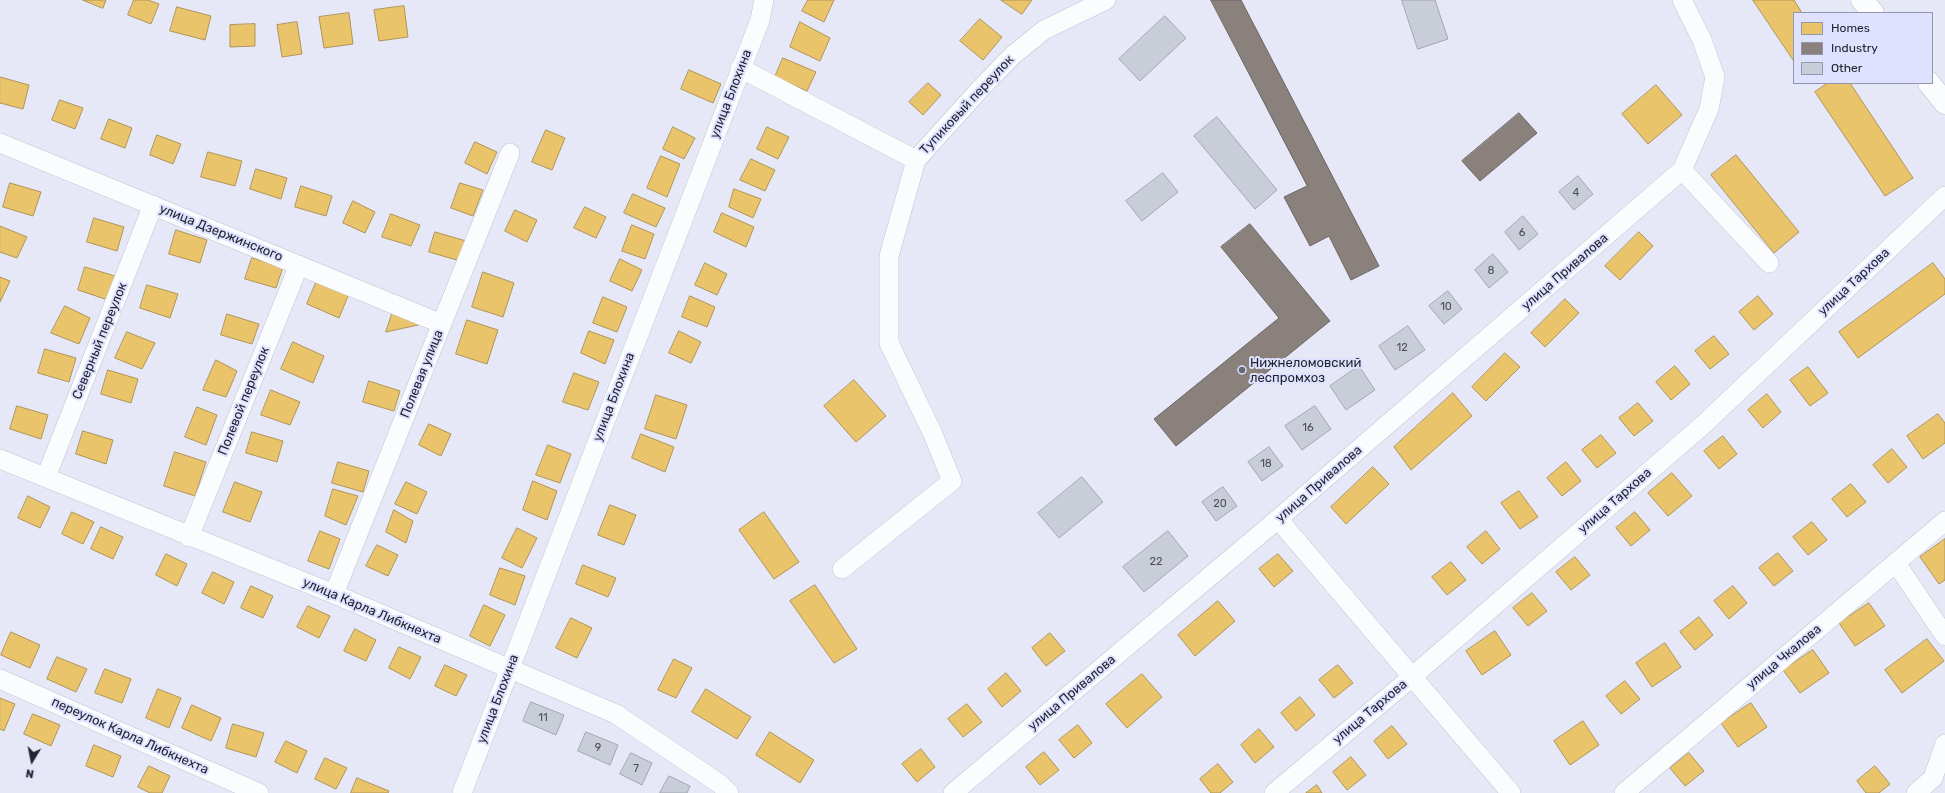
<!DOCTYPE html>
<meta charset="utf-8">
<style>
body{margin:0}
#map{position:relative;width:1945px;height:793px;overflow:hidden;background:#e6e8f7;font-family:Rubik,sans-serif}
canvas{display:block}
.legend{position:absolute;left:1793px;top:12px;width:140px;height:72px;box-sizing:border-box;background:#dee2ff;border:1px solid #9396ac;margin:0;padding:5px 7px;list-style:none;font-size:12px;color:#23242f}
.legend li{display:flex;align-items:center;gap:8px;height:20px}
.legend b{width:20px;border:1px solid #9396ac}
.north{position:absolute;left:12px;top:741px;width:40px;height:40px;-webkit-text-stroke:3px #dee2ff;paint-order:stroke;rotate:190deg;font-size:11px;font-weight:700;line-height:16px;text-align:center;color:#23242f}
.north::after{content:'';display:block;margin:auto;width:14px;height:18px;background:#23242f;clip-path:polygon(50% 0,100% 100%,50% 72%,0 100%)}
</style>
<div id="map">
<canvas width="1945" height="793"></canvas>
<ul class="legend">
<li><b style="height:11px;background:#e9c46a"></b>Homes</li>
<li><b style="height:11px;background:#8a817c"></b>Industry</li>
<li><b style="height:11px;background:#c9cdd8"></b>Other</li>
</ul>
<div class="north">N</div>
</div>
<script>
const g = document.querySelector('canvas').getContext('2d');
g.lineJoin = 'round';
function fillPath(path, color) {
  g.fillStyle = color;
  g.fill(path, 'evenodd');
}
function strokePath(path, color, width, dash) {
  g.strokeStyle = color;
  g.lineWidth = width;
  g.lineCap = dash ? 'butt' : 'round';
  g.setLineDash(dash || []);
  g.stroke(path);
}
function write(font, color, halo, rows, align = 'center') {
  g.font = font + ' Rubik,sans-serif';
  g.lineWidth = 4;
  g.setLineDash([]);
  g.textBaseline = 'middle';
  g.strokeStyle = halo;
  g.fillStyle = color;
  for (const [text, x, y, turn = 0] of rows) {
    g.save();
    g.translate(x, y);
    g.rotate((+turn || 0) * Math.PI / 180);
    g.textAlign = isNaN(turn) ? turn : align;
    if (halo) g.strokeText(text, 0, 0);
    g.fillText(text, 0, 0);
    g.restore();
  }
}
const homes = new Path2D(`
 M83,0h23l-3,8z
 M134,0h14l11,4 -8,20 -23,-9z
 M808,0h26l-10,22 -22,-11z
 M1001,0h31l-10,14z
 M1753,0h41l8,13h-8v48z
 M404,6l4,31 -29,4 -5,-31z
 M177,7l34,9 -6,24 -35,-9z
 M349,13l4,31 -29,4 -5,-31z
 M980,19l22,18 -19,23 -23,-19z
 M297,22l5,32 -20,3 -5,-32z
 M800,22l30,16 -10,23 -30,-14z
 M255,24v22l-25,1v-22z
 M783,58l33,14 -9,19 -32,-14z
 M689,70l32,14 -8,19 -32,-14z
 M0,77l29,8 -6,24 -23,-6z
 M928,83l13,12 -18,20 -14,-13z
 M1828,83h22l63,95 -28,18 -70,-104z
 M1656,85l26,30 -34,29 -26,-30z
 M60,100l23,8 -8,21 -23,-9z
 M109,119l23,9 -7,20 -24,-9z
 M673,127l22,11 -11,21 -21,-10z
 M767,127l22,10 -11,22 -21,-10z
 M546,130l19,8 -13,32 -20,-8z
 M157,135l24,9 -8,20 -23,-9z
 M475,142l22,10 -10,22 -22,-11z
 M208,152l34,9 -7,25 -34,-9z
 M1736,155l63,77 -25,21 -63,-78z
 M661,156l19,8 -13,33 -20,-9z
 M751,159l24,11 -10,21 -25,-11z
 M256,169l31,9 -6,21 -31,-10z
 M10,183l31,9 -8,24 -30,-9z
 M460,183l23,7 -10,26 -22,-8z
 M301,186l31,10 -6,20 -31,-9z
 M734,189l27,10 -8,19 -24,-11z
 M633,194l32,14 -9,19 -32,-14z
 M353,201l22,11 -10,21 -22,-10z
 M585,207l21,10 -10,21 -22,-10z
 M515,210l22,10 -10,22 -22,-11z
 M722,213l32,14 -8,20 -32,-15z
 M391,214l29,11 -9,21 -29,-9z
 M94,218l30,9 -7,24 -30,-9z
 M632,225l22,9 -9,25 -23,-8z
 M0,226l27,11 -10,21 -17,-6z
 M176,230l31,10 -7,23 -31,-9z
 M435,232l31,9 -6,20 -31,-9z
 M1639,232l14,14 -33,34 -15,-14z
 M252,258l31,9 -7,21 -31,-9z
 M620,259l22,11 -10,21 -22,-10z
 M705,263l22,11 -10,21 -22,-10z
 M1933,263l12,16v15l-87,64 -19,-26z
 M85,267l30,9 -7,24 -30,-10z
 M483,272l31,11 -11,34 -31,-10z
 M0,277l10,4 -10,21z
 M318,278l32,13 -11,27 -32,-14z
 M147,285l31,9 -8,24 -30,-10z
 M690,296l25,11 -8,20 -25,-10z
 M1758,296l15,18 -19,16 -15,-18z
 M603,297l24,10 -10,25 -24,-9z
 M1565,299l14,14 -34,34 -14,-14z
 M65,306l25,12 -11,26 -28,-11z
 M393,311l34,12 -41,9z
 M227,314l32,10 -7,20 -31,-9z
 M467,320l31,10 -11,34 -31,-10z
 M589,331l25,9 -9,24 -24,-11z
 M679,331l22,11 -10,21 -22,-10z
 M127,332l28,11 -13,26 -27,-11z
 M1714,336l15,18 -19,15 -15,-18z
 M293,342l31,14 -11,27 -32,-14z
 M45,349l31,9 -7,24 -31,-9z
 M1505,353l15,14 -34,34 -14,-14z
 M216,360l21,11 -11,26 -23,-7z
 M1675,366l15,18 -19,16 -15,-18z
 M1808,367l20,26 -18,13 -20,-26z
 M108,370l30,9 -7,24 -30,-9z
 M574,373l25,9 -11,28 -25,-8z
 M854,380l32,36 -30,26 -32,-36z
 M369,381l31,10 -6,20 -31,-9z
 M271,390l29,12 -10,23 -29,-10z
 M1453,393l19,23 -61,54 -17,-23z
 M1767,394l14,18 -18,16 -15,-18z
 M656,395l31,10 -11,34 -31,-10z
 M1638,403l15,18 -19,15 -15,-18z
 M17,406l31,9 -7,24 -31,-10z
 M197,407l20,8 -11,30 -21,-8z
 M1938,414l7,9v20l-22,16 -16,-23z
 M429,424l22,10 -10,22 -22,-11z
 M83,431l30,9 -7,24 -30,-10z
 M252,432l31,9 -6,21 -31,-9z
 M641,434l33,13 -9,25 -33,-14z
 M1601,435l15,18 -19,15 -15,-18z
 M1723,436l14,18 -18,15 -15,-18z
 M548,445l23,9 -11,29 -24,-8z
 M1892,449l15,18 -19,16 -15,-18z
 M175,452l31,10 -11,34 -31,-10z
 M338,462l31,9 -6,21 -31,-9z
 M1566,462l15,19 -19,15 -15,-18z
 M1373,467l16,17 -43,40 -15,-17z
 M1672,473l20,23 -24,20 -20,-23z
 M533,481l24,10 -10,29 -24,-10z
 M235,482l27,10 -12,30 -27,-10z
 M406,482l21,10 -10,22 -22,-10z
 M1851,484l15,18 -19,15 -15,-18z
 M333,489l25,7 -12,29 -21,-9z
 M1519,491l19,26 -18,12 -19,-26z
 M28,496l22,11 -10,21 -22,-10z
 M610,505l26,10 -12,30 -26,-10z
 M394,510l19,11 -7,22 -20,-11z
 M72,512l22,10 -11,22 -21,-10z
 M764,512l35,50 -25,17 -35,-49z
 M1635,512l15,18 -19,16 -15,-18z
 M1812,522l15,18 -19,15 -15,-18z
 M101,527l22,10 -10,22 -22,-10z
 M517,528l20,10 -15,30 -20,-10z
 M320,531l20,8 -11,30 -21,-8z
 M1486,531l14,18 -18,15 -15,-17z
 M1945,539v41l-6,4 -19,-27z
 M377,545l21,10 -10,21 -22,-10z
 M1778,553l15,18 -19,15 -15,-18z
 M166,554l21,10 -10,22 -21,-11z
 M1278,554l15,17 -19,16 -15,-18z
 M1575,557l15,18 -19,15 -15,-18z
 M1451,562l15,18 -19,15 -15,-18z
 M583,565l33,13 -8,19 -32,-13z
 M500,568l25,8 -10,29 -25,-10z
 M213,572l21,10 -10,22 -22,-11z
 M815,585l42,64 -23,14 -44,-62z
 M251,586l22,10 -10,22 -22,-10z
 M1733,586l14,17 -18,16 -15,-18z
 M1532,593l15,18 -19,15 -15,-18z
 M1218,601l17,20 -40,35 -17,-21z
 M1869,603l16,23 -30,20 -16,-23z
 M484,605l21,10 -15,31 -20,-10z
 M308,606l22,10 -11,22 -22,-11z
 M1699,617l14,18 -18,15 -15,-18z
 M571,618l21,10 -15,30 -21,-10z
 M355,629l21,11 -10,21 -22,-10z
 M1495,631l16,24 -29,20 -16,-24z
 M11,632l29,13 -10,23 -29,-13z
 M1050,633l15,18 -19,15 -14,-18z
 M1927,639l17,22 -42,32 -17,-23z
 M1665,643l16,24 -29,20 -16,-24z
 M399,647l22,10 -11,22 -21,-11z
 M1813,650l16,23 -29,20 -17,-23z
 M57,657l30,12 -11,23 -29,-13z
 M674,659l18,9 -16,30 -18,-8z
 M445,665l22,10 -11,21 -21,-10z
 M1338,665l15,18 -19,15 -15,-18z
 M105,669l26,10 -9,24 -27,-10z
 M1006,673l15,18 -19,16 -14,-18z
 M1142,674l20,23 -35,31 -21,-24z
 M1625,681l15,18 -19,15 -15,-18z
 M158,689l23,9 -12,30 -23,-10z
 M706,689l45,28 -14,22 -45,-27z
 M1300,697l15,18 -19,16 -15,-18z
 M0,698l15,6 -11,27 -4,-2z
 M1751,703l16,24 -29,20 -17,-24z
 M967,704l15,18 -19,15 -15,-18z
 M192,705l29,13 -10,23 -29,-13z
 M33,714l27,11 -9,21 -27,-12z
 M1583,721l16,24 -29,20 -16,-24z
 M233,724l31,9 -8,24 -30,-9z
 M1078,725l14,18 -18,15 -15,-18z
 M1392,726l15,18 -19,15 -14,-18z
 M1259,729l15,18 -19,16 -14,-18z
 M770,732l44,28 -14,23 -44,-28z
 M286,741l21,10 -10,22 -22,-11z
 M94,745l27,11 -8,21 -27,-11z
 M921,749l14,18 -18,15 -15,-18z
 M1044,752l15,18 -19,15 -14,-18z
 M1689,753l15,18 -19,15 -15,-18z
 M1351,757l15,18 -19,15 -14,-18z
 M325,758l22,10 -11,21 -21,-10z
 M1218,764l15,18 -13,11h-9l-11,-14z
 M149,766l21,10 -8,17h-12l-12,-6z
 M1875,766l15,18 -11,9h-13l-9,-12z
 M357,778l32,13 -1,2h-37z
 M1317,785l5,8h-16z`);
fillPath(homes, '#e9c46a');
strokePath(homes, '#ae9458', 1);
const industry = new Path2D(`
 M1211,0h30l138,266 -28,14 -22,-44 -19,10 -26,-49 23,-11z
 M1519,113l18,20 -57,48 -18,-20z
 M1250,224l80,97 -154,125 -22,-27 125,-101 -58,-71z`);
fillPath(industry, '#8a817c');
strokePath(industry, '#6b6565', 1);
const building = new Path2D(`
 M1402,0h33l13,39 -30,10z
 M1165,16l21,22 -46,43 -21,-22z
 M1217,117l60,73 -22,19 -61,-73z
 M1163,173l15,19 -36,29 -16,-20z
 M1578,176l15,18 -19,16 -15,-18z
 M1523,216l15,18 -19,16 -14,-18z
 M1493,254l15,18 -19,16 -14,-18z
 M1448,291l14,18 -18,15 -15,-18z
 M1408,326l17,24 -30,20 -16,-24z
 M1359,366l16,24 -29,20 -16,-24z
 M1315,406l16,23 -29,21 -17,-24z
 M1269,447l14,19 -21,15 -14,-19z
 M1082,477l21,25 -44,36 -21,-25z
 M1223,487l14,19 -21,15 -14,-19z
 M1168,531l20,25 -44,36 -21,-25z
 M531,702l33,13 -8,20 -33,-14z
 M586,732l32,13 -8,20 -32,-14z
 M631,753l21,10 -10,22 -22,-11z
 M669,776l21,10 -3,7h-27z`);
fillPath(building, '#c9cdd8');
strokePath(building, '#a2a6b1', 1);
const minor = new Path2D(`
 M1682,0l20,40 13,37 -6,32 -27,61 87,93
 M740,68l176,92 64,-71 32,-33 32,-26 62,-30
 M0,143l442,181
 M0,459l334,135 282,120 104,70 9,9
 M46,477l107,-272
 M1278,519l233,274
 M189,537l110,-272
 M1896,563l49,73
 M842,569l110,-88 -20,-49 -43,-89v-87l27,-96
 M334,594l176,-441
 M0,679l259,114
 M462,793l298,-773 4,-20
 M953,793l325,-274 404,-349
 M1274,793l125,-105 305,-264 241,-228
 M1624,793l321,-272
 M1916,793l17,-15 12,-34`);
const major = new Path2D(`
 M1862,0l11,13
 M1929,83l16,20`);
strokePath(minor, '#c1c3cf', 20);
strokePath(major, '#c1c3cf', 23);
strokePath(minor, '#fbfcfe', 19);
strokePath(major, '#fbfcfe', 22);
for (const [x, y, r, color] of [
 [1242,370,4,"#676975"]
]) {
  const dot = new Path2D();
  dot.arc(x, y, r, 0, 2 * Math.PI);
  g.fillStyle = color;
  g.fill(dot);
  strokePath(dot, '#dee2ff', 1.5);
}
write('11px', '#4c4e59', null, [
 ["4",1576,193],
 ["6",1522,233],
 ["8",1491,271],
 ["10",1446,307],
 ["12",1402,348],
 ["16",1308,428],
 ["18",1266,464],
 ["20",1220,504],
 ["22",1156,562],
 ["11",543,718],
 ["9",598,748],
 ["7",636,769]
]);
write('13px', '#23242f', '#dee2ff', [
 ["улица Блохина",731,94,-69],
 ["Тупиковый переулок",967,105,-47],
 ["улица Дзержинского",221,233,22],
 ["улица Привалова",1565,272,-41],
 ["улица Тархова",1854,282,-43],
 ["Северный переулок",100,341,-68],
 ["Полевая улица",422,374,-68],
 ["улица Блохина",614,397,-69],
 ["Полевой переулок",244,401,-68],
 ["улица Привалова",1319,484,-41],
 ["улица Тархова",1615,501,-41],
 ["улица Карла Либкнехта",372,611,23],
 ["улица Чкалова",1784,657,-40],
 ["улица Привалова",1072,693,-40],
 ["улица Блохина",498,699,-69],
 ["улица Тархова",1370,712,-40],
 ["переулок Карла Либкнехта",130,736,24]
]);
write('13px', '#23242f', '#dee2ff', [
 ["Нижнеломовский",1250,363],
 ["леспромхоз",1250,378]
], 'left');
</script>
